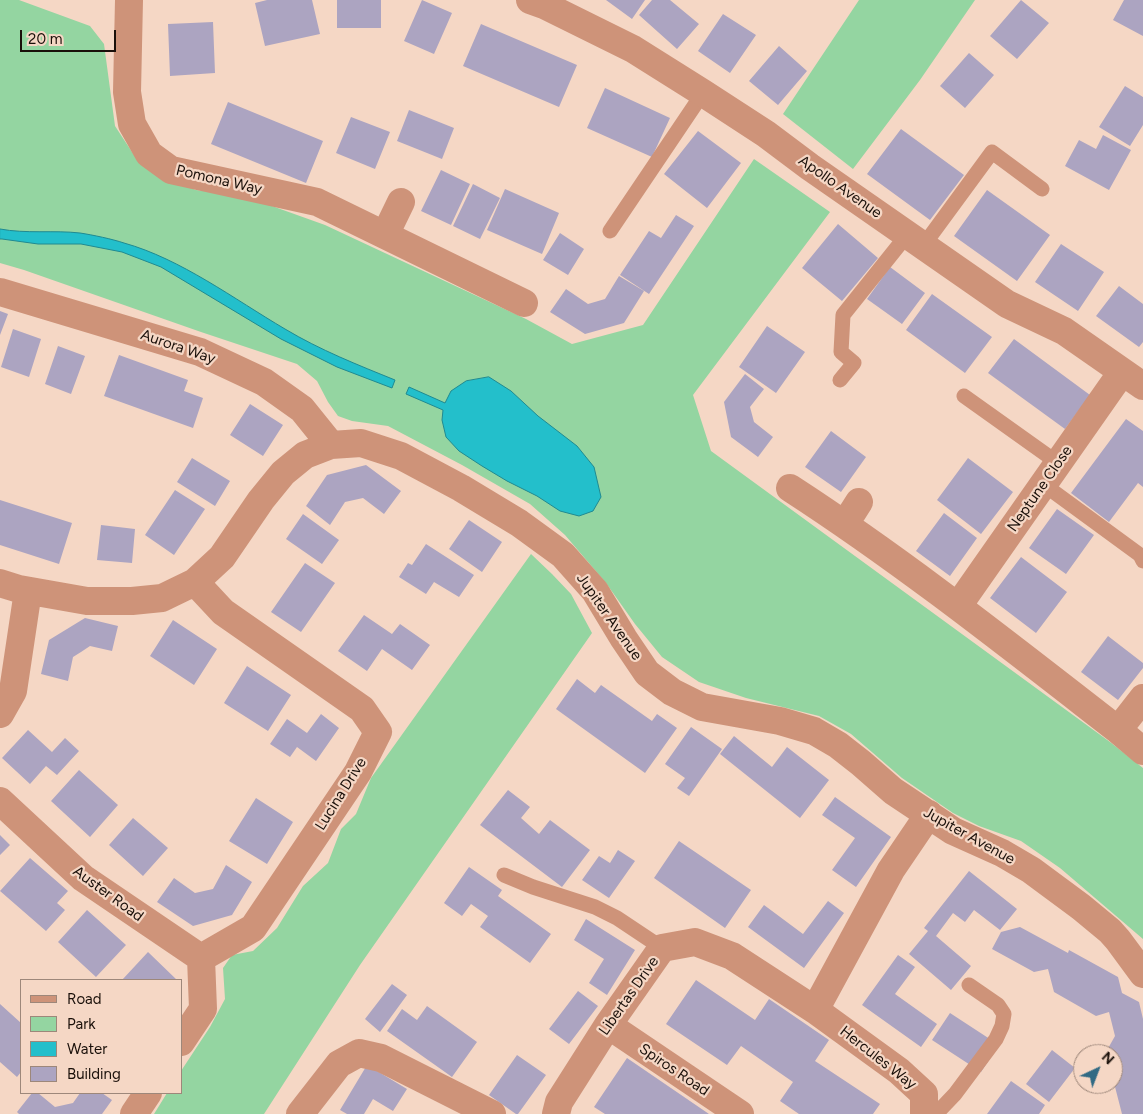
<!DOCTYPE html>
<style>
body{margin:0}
#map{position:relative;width:1143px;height:1114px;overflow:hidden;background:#f5d7c5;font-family:Figtree,sans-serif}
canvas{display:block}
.legend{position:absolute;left:20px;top:979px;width:162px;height:115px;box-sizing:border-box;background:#f5d7c5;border:1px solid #9d877a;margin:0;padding:6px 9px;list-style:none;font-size:15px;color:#1a100a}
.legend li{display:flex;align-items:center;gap:10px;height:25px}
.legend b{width:25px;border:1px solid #9d877a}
.north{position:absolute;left:1073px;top:1044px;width:50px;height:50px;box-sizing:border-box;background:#f5d7c5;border:1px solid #9d877a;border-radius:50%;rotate:43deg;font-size:14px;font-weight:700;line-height:20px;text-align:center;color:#1a100a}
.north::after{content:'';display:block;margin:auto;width:18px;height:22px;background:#316a84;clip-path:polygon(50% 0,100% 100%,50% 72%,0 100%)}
.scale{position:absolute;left:20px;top:30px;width:96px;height:22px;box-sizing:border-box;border:2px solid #1a100a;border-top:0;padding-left:6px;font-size:15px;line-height:18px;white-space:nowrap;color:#1a100a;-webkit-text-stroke:4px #f5d7c5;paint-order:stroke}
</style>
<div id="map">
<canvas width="1143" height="1114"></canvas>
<ul class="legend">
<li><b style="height:6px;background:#ce9379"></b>Road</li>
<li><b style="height:14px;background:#94d5a1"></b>Park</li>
<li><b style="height:14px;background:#23bfcb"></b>Water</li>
<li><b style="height:14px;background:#aca4c1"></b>Building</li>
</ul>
<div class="north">N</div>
<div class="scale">20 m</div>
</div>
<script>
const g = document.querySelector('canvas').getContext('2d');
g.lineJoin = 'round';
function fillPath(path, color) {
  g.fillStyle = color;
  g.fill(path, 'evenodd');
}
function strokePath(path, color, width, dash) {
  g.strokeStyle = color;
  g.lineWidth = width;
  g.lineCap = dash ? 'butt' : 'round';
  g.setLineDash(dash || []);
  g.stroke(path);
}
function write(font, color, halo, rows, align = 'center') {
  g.font = font + ' Figtree,sans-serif';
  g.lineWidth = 4.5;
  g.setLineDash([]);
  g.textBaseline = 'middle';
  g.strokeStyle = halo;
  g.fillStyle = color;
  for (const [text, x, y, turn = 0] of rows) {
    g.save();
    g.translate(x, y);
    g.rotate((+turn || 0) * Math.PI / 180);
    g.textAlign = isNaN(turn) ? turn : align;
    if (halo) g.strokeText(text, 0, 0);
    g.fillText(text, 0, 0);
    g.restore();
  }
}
fillPath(new Path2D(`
 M0,0h19l71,26 14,18 11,82 21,32 28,20 32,12 48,6 81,29 201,94 46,25 71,-19 111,-166 76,53 -137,183 18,56 399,291 33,26v171l-83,-71 -39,-27 -42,-15 -26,-13 -51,-35 -51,-44 -32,-18 -73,-18 -47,-16 -37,-25 -27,-33 -29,-41 -41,-48 -35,-31 -68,-39 -74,-39 -36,-5 -14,-5 -10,-14 -11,-21 -20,-17 -96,-32 -177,-62 -24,-7z
 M859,0h116l-55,80 -67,89 -70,-55z
 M531,554l21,20 19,20 21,39 -232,332 -96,149h-110l13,-21h14v-22l29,-44 15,-28 -2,-31 9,-13 21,-4 24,-23 26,-42 25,-23 13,-34 15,-15 15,-36z`), '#94d5a1');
const water = new Path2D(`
 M0,229c26,5 54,1 80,4 13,2 32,6 44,10 57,16 110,56 161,86 35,21 73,36 110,51l-3,8 -55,-21 -56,-28 -120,-72 -39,-15 -41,-8h-43l-36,-5h-2z
 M489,377l22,14 27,25 39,30 17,21 7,30 -8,14 -14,5 -19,-5 -23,-15 -30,-15 -25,-15 -23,-15 -13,-14 -4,-17 1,-10 -37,-16 3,-7 36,16 6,-12 15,-10z`);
fillPath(water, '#23bfcb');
strokePath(water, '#208a91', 1);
fillPath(new Path2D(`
 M267,0h45l8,34 -55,12 -10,-43z
 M337,0h44v28h-44z
 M422,0l30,13 -18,41 -30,-13z
 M606,0h39l-13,19z
 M652,0h18l29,24 -22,25 -38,-34z
 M1021,0l28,23 -32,36 -27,-23z
 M1124,0h19v36l-30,-16z
 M723,14l33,21 -26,38 -32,-22z
 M213,22l2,51 -45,3 -2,-52z
 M481,24l96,41 -18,42 -96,-41z
 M779,46l28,25 -29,34 -29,-24z
 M969,53l25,22 -29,33 -25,-22z
 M1125,86l18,11v28l-13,21 -31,-19z
 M605,88l65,30 -18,39 -65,-29z
 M228,102l95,39 -17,42 -95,-39z
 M409,110l45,18 -12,31 -45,-18z
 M351,117l39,15 -15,37 -39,-16z
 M901,129l63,46 -34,45 -63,-46z
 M698,131l43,32 -34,45 -43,-34z
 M1103,135l28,15 -22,40 -44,-24 14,-26 17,9z
 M441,170l29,14 -19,41 -30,-14z
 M473,184l27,14 -20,41 -27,-13z
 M505,189l54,24 -17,41 -55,-24z
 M987,190l63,45 -33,46 -63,-45z
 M676,215l18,11 -45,68 -29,-19 29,-44 12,7z
 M838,224l40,34 -36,43 -40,-33z
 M560,233l24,16 -16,26 -25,-15z
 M1061,244l43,28 -26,39 -43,-29z
 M890,267l35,26 -23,31 -35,-25z
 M619,276l25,15 -20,32 -39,11 -35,-22 16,-23 22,15 17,-5z
 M1119,286l24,18v38l-4,5 -43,-31z
 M932,294l60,43 -27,36 -59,-43z
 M0,311l8,3 -8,21z
 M767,326l38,26 -29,41 -37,-26z
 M13,329l28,10 -12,38 -28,-10z
 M1014,339l76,56 -25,34 -77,-56z
 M58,346l27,10 -14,38 -26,-10z
 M119,355l69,25 -4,11 19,7 -10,30 -89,-32z
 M745,374l19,15 -14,18 4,15 19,15 -15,20 -27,-20 -7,-35z
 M250,404l33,21 -20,31 -33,-21z
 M1126,419l17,12v56l-5,-4 -29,39 -38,-29z
 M831,431l35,26 -25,35 -36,-25z
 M192,458l38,23 -15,25 -38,-24z
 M968,458l45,34 -32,42 -44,-34z
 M366,465l35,26 -17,23 -21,-16 -18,4 -15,23 -24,-19 21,-31z
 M175,490l30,19 -31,46 -29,-20z
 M0,500l72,23 -13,41 -59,-19z
 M1057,509l37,26 -28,39 -37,-26z
 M944,513l33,25 -27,38 -34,-25z
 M303,514l36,26 -17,24 -36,-25z
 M469,520l33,22 -20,30 -33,-23z
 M101,525l34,4 -3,34 -35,-3z
 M426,544l48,31 -15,22 -25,-15 -8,12 -27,-17 9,-14 4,2z
 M1021,557l46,35 -31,41 -46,-35z
 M305,563l30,20 -34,49 -30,-20z
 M364,615l28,19 8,-10 30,21 -18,25 -30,-21 -15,22 -29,-20z
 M85,618l33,8 -6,25 -22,-5 -9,6 -8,5 -5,24 -27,-7 8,-34z
 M173,620l44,29 -23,36 -44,-29z
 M1108,636l35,27v5l-25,32 -37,-28z
 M247,666l44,29 -23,36 -44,-28z
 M577,679l18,14 6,-8 51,36 5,-7 20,14 -32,45 -89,-64z
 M321,714l18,14 -23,33 -19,-14 -7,10 -20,-13 17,-25 20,14z
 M691,727l31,22 -33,47 -12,-8 8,-10 -20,-14z
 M28,730l24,22 13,-14 14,13 -22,24 -11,-9 -16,18 -28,-26z
 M734,736l38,31 15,-20 42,33 -29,38 -80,-64z
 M79,770l39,35 -28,32 -39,-36z
 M508,790l22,17 -9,11 18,16 11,-14 40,30 -28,37 -82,-62z
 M835,797l56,40 -35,50 -24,-17 23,-32 -33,-23z
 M256,798l37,24 -26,42 -38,-23z
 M133,818l35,30 -25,28 -34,-31z
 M0,835l10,10 -10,10z
 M679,841l72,49 -26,38 -71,-50z
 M618,850l17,11 -26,37 -27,-18 17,-24 11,7z
 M30,858l38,33 -11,12 8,7 -19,21 -46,-40z
 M226,865l26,17 -20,33 -39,11 -36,-24 17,-24 21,15 18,-4z
 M469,867l33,23 -4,6 53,38 -21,29 -50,-36 8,-11 -17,-12 -9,12 -18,-13z
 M969,871l48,38 -17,21 -26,-20 -9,12 -12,-9 -17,23 35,30 -20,24 -42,-36 19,-23 -4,-3z
 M828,901l16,12 -40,55 -56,-41 16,-22 39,29z
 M87,910l39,35 -30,32 -38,-35z
 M586,919l49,31 -28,45 -18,-12 15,-24 -30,-19z
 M1020,927l48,26 1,-3 49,27 4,16 17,9 4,17v95h-21l-9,-35v-25h-6l-1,-2 9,-16 -6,-24 -13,4 -42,-24 -6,-23 -14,3 -42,-23 9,-17z
 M148,952l29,28h-55z
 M898,955l17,12 -20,27 42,30 -16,23 -59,-42z
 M696,980l59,40 14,-21 60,41 -14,21 65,43 -7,10h-74l-19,-13 13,-19 -52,-36 -14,19 -61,-41z
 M392,984l15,11 -27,37 -15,-13z
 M578,991l20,15 -29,38 -20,-15z
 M0,1004l21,19v49l-4,5 -17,-15z
 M427,1006l50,36 -25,35 -65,-46 15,-22 15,11z
 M950,1013l49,32 -18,27 -49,-32z
 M1052,1050l23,18 -26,34 -23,-18z
 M517,1055l29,20 -28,39h-2l-27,-19z
 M627,1058l82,56h-104l-11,-7z
 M367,1065l40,24 -14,22 -20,-12 -9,15h-17l-7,-4z
 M1011,1081l34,24 -6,9h-52z
 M32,1093h6l17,14 18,-4 7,-10h22l10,7 -10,14h-83l-2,-2z`), '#aca4c1');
strokePath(new Path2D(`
 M610,231l93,-138
 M923,246l69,-94 50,37
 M840,380l14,-17 -13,-11 2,-37 64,-80
 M964,396l94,67
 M1043,484l97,71 3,6
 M504,875l29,12 62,20 22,11 45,30
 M936,1114l19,-20 41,-55 6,-13 2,-12 -6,-9 -29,-20`), '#ce9379', 15);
strokePath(new Path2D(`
 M129,0l-2,92 5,32 17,30 22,16 146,32 207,101
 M530,0l14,5 89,44 70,44 63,41 44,33 197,137 57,27 79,55
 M385,235l16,-33
 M0,292l200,60 64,30 38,27 29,36
 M790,488c114,74 221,159 328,242l25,21
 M845,524l14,-22
 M0,583l19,6 68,12h45l30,-3 33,-16 27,-25 39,-57 22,-27 22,-18 26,-10 30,-2 40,13 60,32 58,35 44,32 32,36 29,48 23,34 25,19 30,15 78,14 34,10 24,14 23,18 32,28 60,40 49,22 29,17 50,37 29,24 8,9 25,34
 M958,606l164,-234
 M0,714l13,-23 15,-100
 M1118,730l25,-32
 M0,801l83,77 118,80
 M815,1010l76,-140 38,-56
 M608,1025l132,89
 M181,1042l22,-33 -2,-51 52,-30 105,-156 20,-40 -16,-23 -139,-97 -28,-30
 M134,1114l14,-21
 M300,1114l39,-50 20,-11 22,5 111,56
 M556,1114l3,-12 49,-77 54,-77 33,-6 37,14 83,54 84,61 25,23v20`), '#ce9379', 28);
write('15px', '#1a100a', '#f5d7c5', [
 ["Pomona Way",219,180,13],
 ["Apollo Avenue",840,187,35],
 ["Aurora Way",178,347,19],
 ["Neptune Close",1040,489,-55],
 ["Jupiter Avenue",609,617,55],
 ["Lucina Drive",341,794,-58],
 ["Jupiter Avenue",969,836,29],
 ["Auster Road",108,894,36],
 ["Libertas Drive",629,996,-55],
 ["Hercules Way",878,1058,38],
 ["Spiros Road",674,1070,34]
]);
</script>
